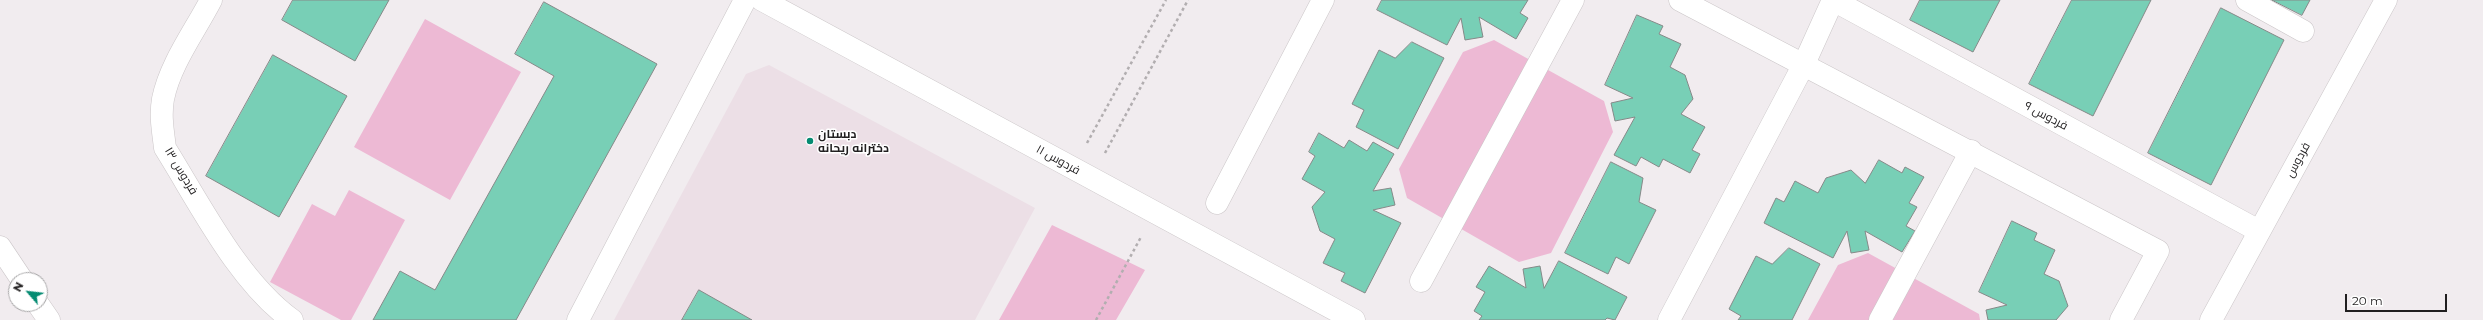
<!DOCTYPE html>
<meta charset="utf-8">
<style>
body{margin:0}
#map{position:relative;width:2483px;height:320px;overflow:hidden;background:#f1ecef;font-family:Montserrat,sans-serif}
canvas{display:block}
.north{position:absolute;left:8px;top:272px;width:40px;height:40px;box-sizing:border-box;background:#fff;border:1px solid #a6a5a6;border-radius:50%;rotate:298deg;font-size:11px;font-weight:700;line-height:16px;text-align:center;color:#211f20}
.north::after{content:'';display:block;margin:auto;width:14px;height:18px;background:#058b72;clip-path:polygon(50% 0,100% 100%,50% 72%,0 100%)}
.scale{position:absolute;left:2345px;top:294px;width:102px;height:18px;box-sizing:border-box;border:2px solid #211f20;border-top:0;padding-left:5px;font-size:12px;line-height:14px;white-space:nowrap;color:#211f20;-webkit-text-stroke:3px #fff;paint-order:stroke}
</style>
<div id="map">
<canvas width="2483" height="320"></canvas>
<div class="north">N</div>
<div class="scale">20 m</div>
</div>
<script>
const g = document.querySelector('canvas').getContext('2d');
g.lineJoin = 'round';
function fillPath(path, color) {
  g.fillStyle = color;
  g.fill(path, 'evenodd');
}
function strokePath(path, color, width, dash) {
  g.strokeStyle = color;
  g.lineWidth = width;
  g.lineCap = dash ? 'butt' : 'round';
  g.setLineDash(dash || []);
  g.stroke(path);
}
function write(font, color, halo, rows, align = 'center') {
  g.font = font + ' Montserrat,Cairo,sans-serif';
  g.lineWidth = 3;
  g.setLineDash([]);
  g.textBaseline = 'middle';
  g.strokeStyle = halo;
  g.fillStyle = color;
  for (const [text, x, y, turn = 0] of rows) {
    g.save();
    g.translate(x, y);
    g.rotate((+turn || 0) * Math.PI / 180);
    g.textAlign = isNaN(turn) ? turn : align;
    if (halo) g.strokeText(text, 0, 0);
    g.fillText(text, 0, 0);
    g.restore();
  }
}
fillPath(new Path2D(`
 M769,65l266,143 -60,112h-361l132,-246z`), '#ecdfe6');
fillPath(new Path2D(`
 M425,19l96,53 -71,128 -96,-53z
 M1494,40l110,61 9,31 -62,121 -32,9 -112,-64 -8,-29 64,-117z
 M349,190l56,30 -54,100h-10l-71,-38 42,-78 23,12z
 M1052,225l93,45 -29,50h-117z
 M1868,253l111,61 1,6h-172l30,-55z`), '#edb9d4');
const building = new Path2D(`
 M293,0h96l-34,61 -73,-41z
 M1382,0h146l-8,13 8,5 -12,21 -37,-22 4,20 -18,3 -4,-22 -14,27 -70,-35z
 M1920,0h80l-27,52 -63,-32z
 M2072,0h79l-58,116 -64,-32z
 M2272,0h38l-8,15z
 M544,2l113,62 -141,256h-143l27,-49 35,19 119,-214 -39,-22z
 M2221,8l63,32 -73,145 -63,-32z
 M1637,15l26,11 -4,8 22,10 -11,23 15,8 8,24 -12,15 24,13 -13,23 8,4 -10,19 -27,-14 -4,8 -18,-10 -5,9 -22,-11 21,-38 -20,4 -4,-18 22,-5 -28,-13z
 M1412,42l32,16 -46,91 -42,-22 8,-17 -12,-6 27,-54 16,8z
 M273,55l74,41 -68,121 -73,-41z
 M1319,133l25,15 5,-8 18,11 6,-9 21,12 -21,37 18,-3 4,17 -22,5 28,13 -36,70 -24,-12 4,-8 -22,-10 12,-24 -15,-8 -8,-24 13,-15 -23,-13 13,-23 -6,-4z
 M1879,160l23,13 3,-6 19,10 -15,26 8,4 -11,19 9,5 -13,21 -37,-21 4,19 -18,3 -4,-22 -14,27 -69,-35 12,-25 8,4 11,-21 23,12 8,-15 25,-8 14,13z
 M1611,162l32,16 -4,24 17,8 -27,54 -13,-7 -8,17 -43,-21z
 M2012,221l25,12 -3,7 21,10 -11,24 15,7 9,25 -12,14h-68l-2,-10 21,-5 -28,-13z
 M1789,248l31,16 -28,56h-54l3,-4 -12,-7 27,-53 16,8z
 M1559,261l68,36 -12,23 -8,-2 -2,2h-126l3,-4 -8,-5 11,-19 -9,-5 13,-21 37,22 -3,-19 17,-3 4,22z
 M699,290l53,30h-70z`);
fillPath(building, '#78cfb6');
strokePath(building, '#858988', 1);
const minor = new Path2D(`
 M211,0c-16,31 -41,64 -48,99 -3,17 0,32 2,49 35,56 73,133 127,172
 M762,0l592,320
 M1680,0l478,251 -37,69
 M1833,0l426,231
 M2247,0l56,31
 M1217,203l106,-203
 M1421,281l152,-281
 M578,320l167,-320
 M1669,320l135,-256 29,-64
 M1880,320l91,-169`);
const tertiary = new Path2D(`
 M2211,320l175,-320`);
const secondary = new Path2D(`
 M0,247l22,33
 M38,304l11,16`);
strokePath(minor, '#cac5c7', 23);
strokePath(tertiary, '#cac5c7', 23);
strokePath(secondary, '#cac5c7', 23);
strokePath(new Path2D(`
 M1087,143l79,-143
 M1105,153l83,-153
 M1096,320l45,-83`), '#b2aeb0', 2.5, [3, 3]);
strokePath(minor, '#fff', 22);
strokePath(tertiary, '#fff', 22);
strokePath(secondary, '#fff', 22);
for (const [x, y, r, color] of [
 [810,141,4,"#058b72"]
]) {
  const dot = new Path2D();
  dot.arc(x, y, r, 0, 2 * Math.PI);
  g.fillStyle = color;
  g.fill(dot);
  strokePath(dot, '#fff', 1.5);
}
write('12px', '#211f20', '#fff', [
 ["فردوس ۹",2046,116,28],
 ["فردوس ۱۱",1058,160,29],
 ["فردوس",2298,160,-61],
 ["فردوس ۱۳",181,171,59]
]);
write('bold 12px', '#211f20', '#fff', [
 ["دبستان",818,134],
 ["دخترانه ریحانه",818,148]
], 'left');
</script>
